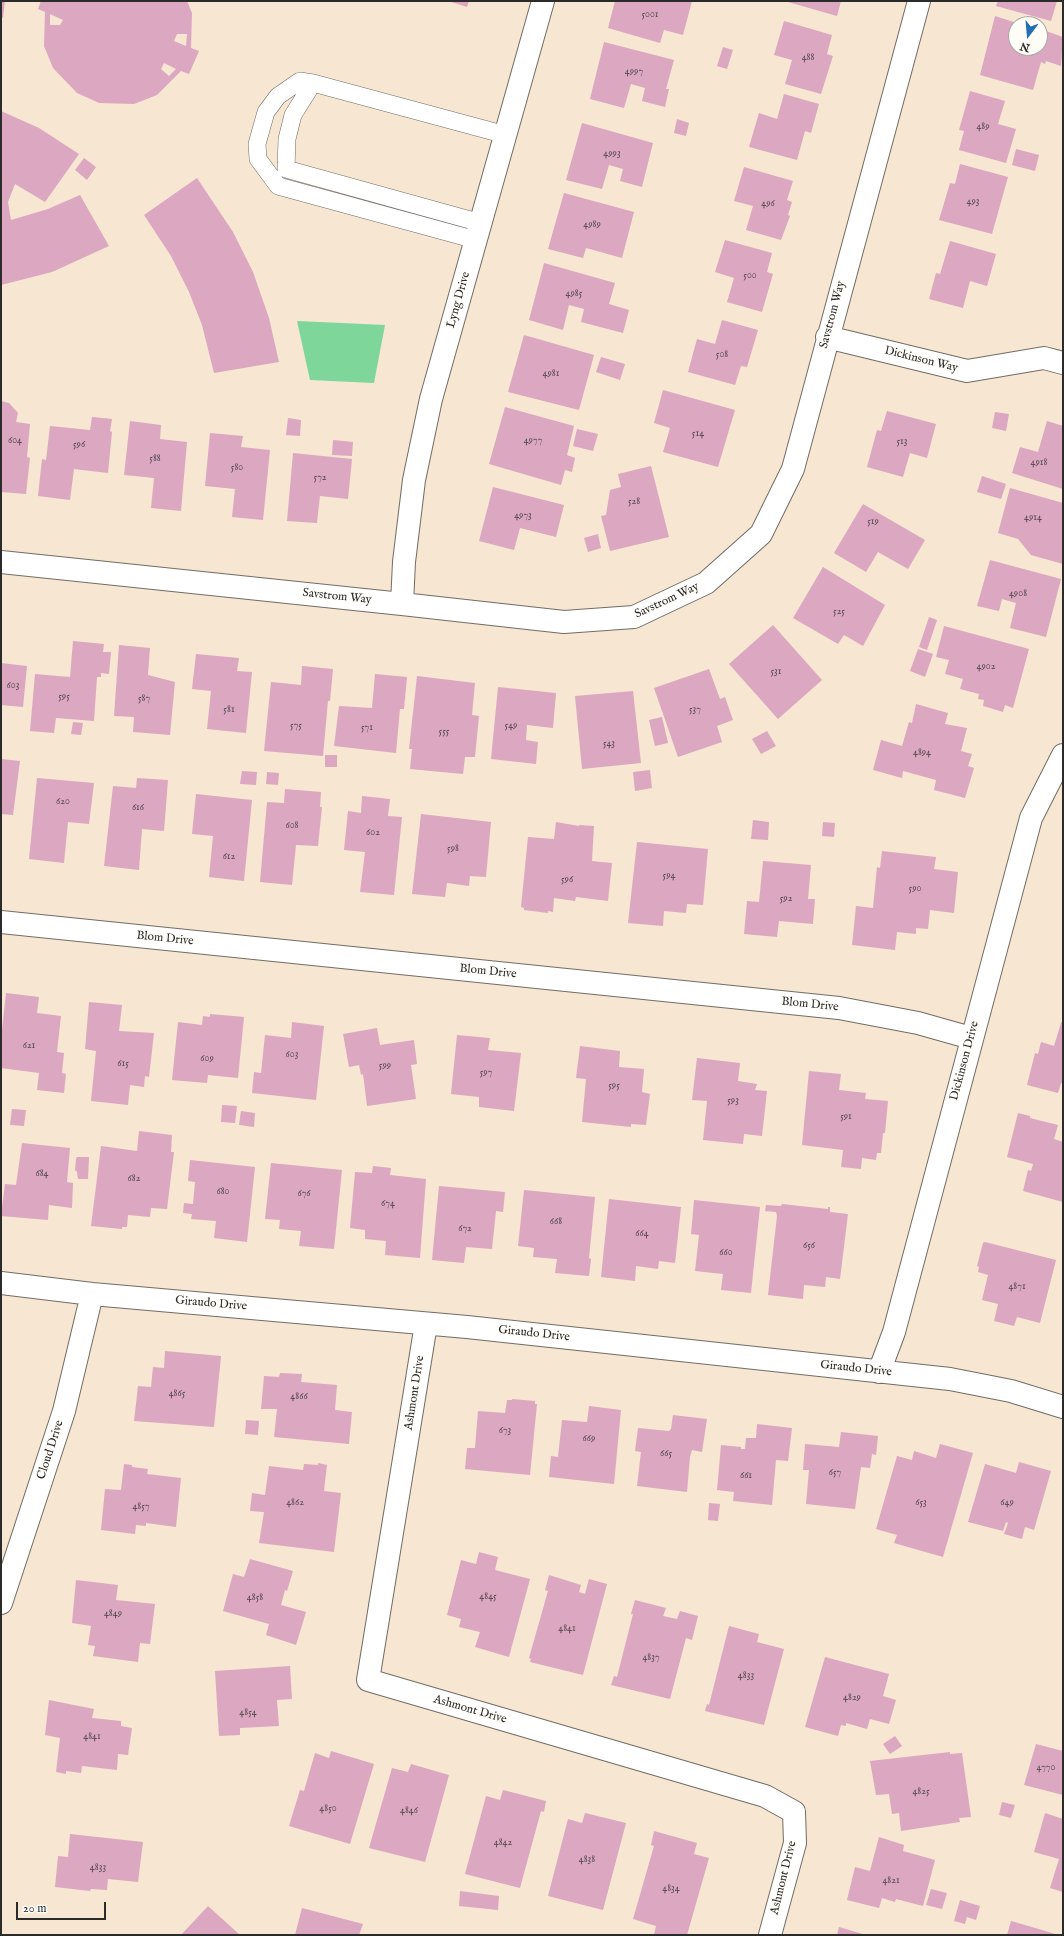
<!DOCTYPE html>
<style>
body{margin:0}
#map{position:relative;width:1064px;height:1936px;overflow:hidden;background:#f7e6d1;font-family:"IM FELL English",serif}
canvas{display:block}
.frame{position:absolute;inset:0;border:2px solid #2b2b2b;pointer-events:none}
.north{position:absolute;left:1008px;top:16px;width:40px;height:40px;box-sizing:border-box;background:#fdfcf7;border:1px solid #a9a8a5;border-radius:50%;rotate:196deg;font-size:11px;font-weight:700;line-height:16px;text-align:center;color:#2b2b2b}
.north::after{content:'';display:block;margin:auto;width:14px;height:18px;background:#1f6fb2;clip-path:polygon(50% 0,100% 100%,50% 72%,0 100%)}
.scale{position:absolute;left:16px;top:1902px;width:90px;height:18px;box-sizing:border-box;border:2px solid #2b2b2b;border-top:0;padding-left:5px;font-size:12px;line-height:14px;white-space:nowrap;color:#2b2b2b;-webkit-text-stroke:3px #fdfcf7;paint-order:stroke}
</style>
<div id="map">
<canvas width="1064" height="1936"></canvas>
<div class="frame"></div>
<div class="north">N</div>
<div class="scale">20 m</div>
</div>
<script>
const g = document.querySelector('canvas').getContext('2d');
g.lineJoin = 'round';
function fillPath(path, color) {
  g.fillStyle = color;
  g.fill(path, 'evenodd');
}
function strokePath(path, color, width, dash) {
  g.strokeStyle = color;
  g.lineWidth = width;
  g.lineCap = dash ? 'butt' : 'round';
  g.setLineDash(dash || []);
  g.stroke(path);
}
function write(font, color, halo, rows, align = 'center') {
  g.font = font + ' "IM FELL English",serif';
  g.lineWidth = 3;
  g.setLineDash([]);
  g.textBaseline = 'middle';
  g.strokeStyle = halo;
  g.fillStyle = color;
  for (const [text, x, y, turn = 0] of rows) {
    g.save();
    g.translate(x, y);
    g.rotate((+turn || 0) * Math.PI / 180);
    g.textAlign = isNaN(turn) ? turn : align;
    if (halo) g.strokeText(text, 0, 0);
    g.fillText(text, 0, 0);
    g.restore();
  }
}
fillPath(new Path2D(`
 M297,321l88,4 -11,58 -64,-3z`), '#7fd69b');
fillPath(new Path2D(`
 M1,1h4l-2,17 -2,-1z
 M41,1h146l5,12 -1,35 8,3 -10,23 -8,-3 -24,24 -23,9 -35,-1 -22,-10 -24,-25 -9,-22 1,-34 -7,-3zM50,14l13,6 -3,5h-10zM177,34h10l-1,12 -12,-5zM164,63l12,6 -7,7 -8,-7z
 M448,1h21l-2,6z
 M615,1h77l-9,34 -19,-5 -4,13 -52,-15z
 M789,1h52l-4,15 -49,-14z
 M998,1h59l-6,20 -55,-15z
 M995,16l25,8h-4v24h24v-19l23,8 -2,29 -15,-5 -1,3 -4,-2 -8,28 -53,-15z
 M784,21l48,14 -5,19 6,2 -12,38 -36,-10 7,-24 -18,-5z
 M604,42l70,18 -8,29h3l-4,18 -23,-6 3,-13 -14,-4 -7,24 -34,-9z
 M723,47l10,3 -6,19 -10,-3z
 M970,91l35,10 -7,23 18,5 -10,34 -47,-13 5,-19 -5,-1z
 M784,94l35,10 -8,29 -6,-2 -8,29 -48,-13 10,-34 18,6z
 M1,111l38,17 40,26 -34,48 -30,-18 -7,18 3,18 37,-11 32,-14 29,51 -57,26 -51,13z
 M677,119l12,4 -3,13 -12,-3z
 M582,123l71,20 -11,44 -22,-6 3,-12 -14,-4 -7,24 -36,-9z
 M1016,149l23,6 -4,16 -23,-6z
 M84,158l12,9 -9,13 -12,-10z
 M960,164l48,13 -16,57 -53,-14 11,-37 5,1z
 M744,167l49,14 -6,19 5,2 -4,13 2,1 -9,24 -35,-10 7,-24 -19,-5z
 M197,178l36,54 20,40 16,46 10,44 -65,11 -12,-48 -13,-33 -18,-36 -27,-41z
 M564,193l70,19 -12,46 -36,-10 -3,10 -35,-9z
 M725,240l47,13 -5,19 6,2 -11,38 -35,-10 7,-24 -19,-6z
 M950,241l46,13 -9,32 -17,-5 -7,27 -34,-9 7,-26 4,1z
 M544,263l71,20 -6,21 20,6 -6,23 -42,-11 3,-13 -15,-4 -6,25 -34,-10z
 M722,320l36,10 -11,37 -6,-1 -6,19 -47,-13 9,-33 18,5z
 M524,335l70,20 -15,55 -71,-18z
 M601,357l24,7 -5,16 -24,-8z
 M663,390l72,20 -17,57 -55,-15 7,-24 -16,-5z
 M1,401l8,2 9,10 -2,9 14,2 -3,33 3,1 -4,36 -25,-2z
 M505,407l69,19 -7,29 8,3 -3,14 -7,-2 -4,15 -72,-21z
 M887,411l49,13 -9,34 -17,-5 -7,24 -36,-10 10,-37 4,1z
 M995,412l14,2 -3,17 -14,-3z
 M92,417l20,2 -2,12 2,1 -4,41 -34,-4 -4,31 -32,-4 4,-37 4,1 4,-34 40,4z
 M288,418l13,2 -1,16 -14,-1z
 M130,421l31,4 -1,14 27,3 -6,69 -30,-3 3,-30 -30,-3z
 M1047,421l16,5v63l-51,-16 8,-26 18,5z
 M577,429l21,5 -5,17 -20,-5z
 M210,433l33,3 -2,11 29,3 -7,70 -31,-3 3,-28 -30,-3z
 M333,440l20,2 -1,14 -20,-1z
 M293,453l59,6 -4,40 -28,-3 -3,27 -30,-2z
 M651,466l18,71 -59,14 -9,-35 5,-1 4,-25 11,-3 -3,-13z
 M982,476l24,8 -5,15 -24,-7z
 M493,487l71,18 -8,32 -36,-9 -6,22 -35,-9z
 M1010,488l53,15v61l-32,-9 -13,-16 -20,-6z
 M863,504l62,36 -17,29 -30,-17 -12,20 -32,-19z
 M598,534l3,14 -13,4 -4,-14z
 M990,560l71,19 -15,58 -36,-9 6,-25 -14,-4 -3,12 -22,-5z
 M823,567l62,38 -22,41 -19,-11 -6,9 -45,-26z
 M929,617l8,3 -10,30 -8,-3z
 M773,625l49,55 -44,39 -49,-55z
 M944,626l85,23 -16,59 -8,-3 -2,7 -20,-6 1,-6 -6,-1 1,-5 -19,-5 3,-10 -18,-5 4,-14 -13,-3z
 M73,641l31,3 -1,8h8l-2,22 -8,-1v4h-4l-3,44 -38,-3 -2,15 -24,-2 5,-57 35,3z
 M119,645l31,3 -2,27 27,7 -5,53 -37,-3 1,-15 -20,-1z
 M918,649l15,5 -8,23 -15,-6z
 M196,654l43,4 -2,13 15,1 -6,61 -39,-4 4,-38 -19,-2z
 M1,663l26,3 -4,41 -22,-2z
 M302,666l31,3 -3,32h-2l-5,55 -59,-5 7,-69 30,3z
 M709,669l11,30 5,-2 8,23 -16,6 5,16 -44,15 -24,-69z
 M375,674l32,3 -3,32h-4l-4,44 -62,-7 5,-40 33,2z
 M417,676l58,7 -3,32 7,1 -4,41h-10l-2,17 -53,-5 2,-20h-3z
 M498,687l58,6 -3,35 -26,-3 -1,15 12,2 -2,22 -45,-5z
 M633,691l8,72 -59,6 -7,-73z
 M916,704l32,9 -3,11 22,4 -6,23 11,3 -4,12 6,2 -9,30 -31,-8 2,-10 -33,-9 -1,7 -29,-8 8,-30 21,6 7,-24 3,1z
 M662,717l6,26 -13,3 -6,-26z
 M73,722l10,1 -2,12 -10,-1z
 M767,731l9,15 -15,8 -9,-15z
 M325,755h12v12h-12z
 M1,759l19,2 -7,54 -12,-1z
 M650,770l2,18 -17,3 -2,-19z
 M242,771l15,1 -1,13 -16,-1z
 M267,772l12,1 -1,12 -12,-1z
 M37,778l57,5 -5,41 -21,-2 -4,41 -35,-4z
 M137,778l31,2 -4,51 -22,-2 -3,41 -35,-4 9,-80 23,2z
 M285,789l36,3 -1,15h2l-4,39 -22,-1 -4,40 -32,-3 7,-80 17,1z
 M196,794l56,6 -8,81 -35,-4 4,-41 -21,-2z
 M362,796l28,3 -2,17 14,1 -8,78 -34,-3 5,-40 -21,-2 4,-39 13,2z
 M421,814l70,8 -5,55 -16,-1 -1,10 -22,-3 -2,14 -33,-3z
 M753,820l16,2 -1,18 -17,-1z
 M556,822l23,4v-1l15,1 -2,35 20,2 -4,38 -32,-4 -1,4 -21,-3 -1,14 -5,-1v2l-24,-3v-2l-3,-1 7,-70 26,2z
 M823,822l12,1 -1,14 -12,-1z
 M637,842l71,7 -5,56 -16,-1 -1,9 -22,-2 -1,15 -35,-3z
 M882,851l54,6 -2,12 24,3 -4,41 -24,-3 -2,19 -12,-1v6l-19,-2 -2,18 -43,-5 4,-39 17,2 4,-41 3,1z
 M763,861l48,4 -3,34h7l-2,25 -34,-3 -2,16 -33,-3 3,-33 12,1z
 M6,993l33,4 -2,16 24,3 -4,36 7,1 -2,20 4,1 -2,19 -27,-3 2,-17 -38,-5v-29z
 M89,1002l33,3 -3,26 35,2 -5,44 -4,-1 -1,11 -14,-2 -2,20 -37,-4 5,-50 -11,-2z
 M210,1014l34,3 -6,61 -30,-3 -1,8 -35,-3 6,-58 24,3 1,-9 7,1z
 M1063,1020v63h-2l-3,10 -31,-8 8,-32 3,1 3,-12 13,4 7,-23z
 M292,1022l32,4 -8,74 -64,-7 2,-21 7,1 4,-38 26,3z
 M377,1028l3,17 34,-5 3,24 -6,1 5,34 -49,7 -4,-32 -2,1 -2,-10 -10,2 -6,-33z
 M457,1035l33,3 -2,12 33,3 -7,58 -35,-4v-10l-28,-3z
 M580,1046l40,5 -1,16 25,2 -2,23 8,2 -4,31 -15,-1v3l-49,-5 4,-43 -10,-1z
 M697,1058l43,5 -2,18 19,3 -2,6 12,1 -5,45 -18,-2 -1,10 -40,-4 4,-39 -15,-1z
 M809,1071l32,3 -2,16 27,3 -1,6 23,2 -3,32h-2l-2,20h-4l-1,7 -14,-2 -1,11 -20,-2 2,-17 -41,-5z
 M222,1105l15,1 -2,17 -14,-1z
 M12,1109l14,1 -2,16 -14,-1z
 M241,1111l14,2 -1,14 -15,-2z
 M1018,1113l12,3v2l28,7 -4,14 9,3v60l-40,-11 5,-21 3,1 2,-7 -26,-7z
 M139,1131l33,4 -1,17h3l-7,57 -16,-1 -1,9 -22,-2 -1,12h-5v2l-31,-3 10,-80 36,5z
 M22,1143l48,5 -3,34 6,1 -1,25 -23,-3 -1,15 -47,-4 4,-32 11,1z
 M77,1157h12l-1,22h-10l-1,-7 -2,-2 1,-11z
 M190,1160l65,7 -8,75 -33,-4 2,-17 -25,-2 1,-5 -9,-1 1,-10 9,1 2,-22 -7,-1z
 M271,1163l71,7 -8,79 -35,-3 2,-15 -22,-2 1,-9 -15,-1z
 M373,1166l18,2 -1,7 36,4 -6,79 -35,-3 1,-14 -21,-2v-9l-15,-2 5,-56 17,1z
 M439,1186l66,6 -2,20 -7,-1 -4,38 -26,-2 -2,16 -32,-3z
 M524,1190l71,7 -6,61 2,1 -2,17 -34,-3 2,-14 -24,-2 1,-9 -16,-2z
 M609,1199l72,8 -6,56 -16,-2 -1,8 -22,-3 -1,15 -34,-4z
 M694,1200l66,7 -9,86 -30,-3 2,-16 -28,-3 4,-36 -8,-1z
 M782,1204l46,5v-2h2v5l18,2 -8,65 -14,-2 -1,10 -21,-2 -1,14 -35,-4 9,-79 -1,-4 -11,-1 1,-6 15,1z
 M985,1242l71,18 -16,63 -23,-6 -3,9 -20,-5 4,-17 -16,-4 6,-25 -10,-3 1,-5 -2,-1 6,-23z
 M165,1351l56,5 -7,71 -80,-6 4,-35 13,1 2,-20 11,1z
 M280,1373l22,1 -1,8 36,3 -2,25 17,2 -3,32 -75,-7 3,-28h-16l3,-33 15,1z
 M512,1399l23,2v3h2l-7,71 -65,-6 2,-21h8l3,-37 27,2 2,-13h5z
 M589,1406l32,4 -7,74 -65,-7 2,-21 7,1 4,-37 25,2z
 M673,1415l34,4 -5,33 -10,-2 -2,7 -3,35 -50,-6 4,-34 -6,-1 3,-23 31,3 2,-2z
 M246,1420l13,1 -1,14 -13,-1z
 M757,1424l35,4 -4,33 -12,-1 -4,45 -39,-4 1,-9 -17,-2 4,-45 20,2v2h4l1,-11h10z
 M841,1432l37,4 -2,19 -4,-1 -2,14 -9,-1 -6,42 -49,-5 3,-34h-6l2,-26 34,3z
 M940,1444l33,9 -30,104 -49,-14 3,-8 -21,-6 21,-73 15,4 2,-9 22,7z
 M1019,1462l32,9 -17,59 -9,-3 -3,12 -18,-5 4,-11 -2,-1 -3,9 -35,-9 17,-58 31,9z
 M318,1463l9,2 -3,26 17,2 -7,59 -75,-9 5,-31 -14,-1 2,-18 13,2 4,-29 34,4 1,-6 14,1z
 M124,1464l8,1v2l16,2 -1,5 34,4 -5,49 -30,-4v3l-10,-1 -1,9 -34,-4 4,-41 16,1z
 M709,1503l11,1 -2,17 -10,-1z
 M479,1552l19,5 -3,13 35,9 -21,78 -34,-10 5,-15 -21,-5 2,-8 -14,-4 14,-55 15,4z
 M250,1559l43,12 -6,20 -2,-1 -4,15 25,7 -10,33 -30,-10 3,-11 -46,-13 10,-37 11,3z
 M549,1575l32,10 -2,7 6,2 4,-15 18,5 -24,91 -53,-13 1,-3 -2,-1 19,-67 -3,-1z
 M76,1580l42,5 -2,15 39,4 -5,40 -10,-1 -2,19 -45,-6 2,-10 -7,-1 3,-19 -19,-3z
 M635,1600l31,8 -3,8 14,3 3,-8 18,5 -6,24 -6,-2 -16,61 -59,-14 3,-9 3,1 16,-63h-2z
 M729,1626l30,8 -2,8 27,7 -20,76 -59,-14 2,-7 2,1z
 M825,1657l64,17 -6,22 13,4 -7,24 -19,-5 -3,10 -21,-6v3l-5,-1 -3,11 -33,-9z
 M290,1666l2,33 -15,1 2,26 -39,2v7l-21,1 -4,-65z
 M49,1700l45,9 -2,9 29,3v5l11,2 -4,27 -10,-1 -1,16 -35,-4 -1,7 -15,-2v3l-10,-2 4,-34 -15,-3z
 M895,1736l7,10 -12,8 -7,-10z
 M1036,1744l27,7v44l-39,-10z
 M331,1751l43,13 -24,80 -61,-18 11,-36 4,1 11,-38 14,5z
 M950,1752v2l12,-1 9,64 -12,1 1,4 -59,9 -2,-18 -7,1 -3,-20 -13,1 -6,-34z
 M411,1764l38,11 -24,87 -56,-14 23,-80 16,4z
 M503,1790l43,11 -2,11 -3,-1 -21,77 -55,-14 21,-78 14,4z
 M1002,1802l13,3 -4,13 -12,-3z
 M585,1813l41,10 -23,87 -55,-14 20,-77 14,4z
 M1045,1813l18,6v73l-13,-4 9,-29 -25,-7z
 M654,1831l43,12 -3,11 15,4 -22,77h-33l2,-9 -23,-7 21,-73 -3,-1z
 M70,1834l73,8 -5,40 -30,-3 -1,11 -16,-1 -1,2 -35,-4 3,-31 10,1z
 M879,1837l25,8 -1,6 32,9 -12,46 -27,-7 -1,3 -13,-4 -3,10 -32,-8 8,-33 15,4z
 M931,1889l16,4 -5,16 -16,-4z
 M460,1891l39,5 -1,14 -39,-4z
 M960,1900l20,6 -4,14 -9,-3 -2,7 -11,-3z
 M208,1906l32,29h-59z
 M302,1908l61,16 -4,11h-64z
 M1011,1921l31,9 16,5h-51z
 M839,1927l27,8h-29z`), '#dba7c1');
const service = new Path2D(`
 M313,83l-13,-2 -22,15 -12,16 -9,32 1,15 20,27 198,54
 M481,223l-195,-54 1,-30 6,-24 20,-32 193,52`);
const minor = new Path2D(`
 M827,337l140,34 77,-13 19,5
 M1,562l401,42 162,18 70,-5 72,-34 55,-49 32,-65 126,-468
 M402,604l2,-42 10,-82 17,-81 112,-398
 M1,922l838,86 79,15 53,15
 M1,1283l91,11 375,33 483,52 61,12 52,16
 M426,1324l-58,356 397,116 29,16 1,31 -25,92
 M879,1372l15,-40 137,-514 32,-63
 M1,1603l63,-192 28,-117`);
strokePath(service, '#726c65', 18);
strokePath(minor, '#726c65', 24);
strokePath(service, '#fff', 17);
strokePath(minor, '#fff', 22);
write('10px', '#574a50', null, [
 ["5001",650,15],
 ["488",808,58],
 ["4997",634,72],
 ["489",983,127],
 ["4993",612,154],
 ["493",973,202],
 ["496",768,204],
 ["4989",592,225],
 ["500",750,276],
 ["4985",574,294],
 ["508",722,355],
 ["4981",551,374],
 ["514",698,434],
 ["604",15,441],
 ["4977",533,441],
 ["513",902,442],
 ["596",79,445],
 ["588",155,459],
 ["4918",1039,463],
 ["580",237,468],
 ["572",320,478],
 ["528",634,502],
 ["4973",523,516],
 ["4914",1033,518],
 ["519",873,522],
 ["4908",1018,594],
 ["525",839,612],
 ["4902",986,667],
 ["531",776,672],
 ["603",13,686],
 ["595",64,697],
 ["587",144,699],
 ["581",229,710],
 ["537",695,710],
 ["575",296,726],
 ["549",511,726],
 ["571",367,728],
 ["555",444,732],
 ["543",609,744],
 ["4894",922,753],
 ["620",63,802],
 ["616",138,808],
 ["608",292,826],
 ["602",373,833],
 ["598",453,849],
 ["612",229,857],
 ["594",669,876],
 ["596",567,880],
 ["590",915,889],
 ["592",786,899],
 ["621",29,1046],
 ["603",292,1055],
 ["609",207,1059],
 ["615",123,1064],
 ["599",385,1066],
 ["597",486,1073],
 ["595",614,1086],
 ["593",733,1101],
 ["591",846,1117],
 ["684",42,1174],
 ["682",134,1179],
 ["680",223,1192],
 ["676",304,1194],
 ["674",388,1204],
 ["668",556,1222],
 ["672",465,1229],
 ["664",642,1234],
 ["656",809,1246],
 ["660",726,1253],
 ["4871",1017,1287],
 ["4865",177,1394],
 ["4866",299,1397],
 ["673",505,1431],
 ["669",589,1439],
 ["665",666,1454],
 ["657",835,1473],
 ["661",746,1476],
 ["4862",295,1503],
 ["653",921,1503],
 ["649",1007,1503],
 ["4857",141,1507],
 ["4845",488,1597],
 ["4858",255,1598],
 ["4849",113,1614],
 ["4841",567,1629],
 ["4837",651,1658],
 ["4833",746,1676],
 ["4829",852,1698],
 ["4854",248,1713],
 ["4841",92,1737],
 ["4770",1046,1768],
 ["4825",921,1792],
 ["4850",328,1809],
 ["4846",409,1811],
 ["4842",503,1843],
 ["4838",587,1860],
 ["4833",98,1868],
 ["4821",891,1881],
 ["4834",671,1889]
]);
write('12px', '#2b2b2b', '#fdfcf7', [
 ["Lyng Drive",459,300,-74],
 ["Savstrom Way",833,315,-75],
 ["Dickinson Way",921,360,14],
 ["Savstrom Way",337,597,6],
 ["Savstrom Way",667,601,-25],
 ["Blom Drive",165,939,6],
 ["Blom Drive",488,972,6],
 ["Blom Drive",810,1005,6],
 ["Dickinson Drive",965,1061,-75],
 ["Giraudo Drive",211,1304,5],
 ["Giraudo Drive",534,1334,6],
 ["Giraudo Drive",856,1369,6],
 ["Ashmont Drive",415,1393,-81],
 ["Cloud Drive",51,1450,-72],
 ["Ashmont Drive",470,1710,16],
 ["Ashmont Drive",784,1878,-76]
]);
</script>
